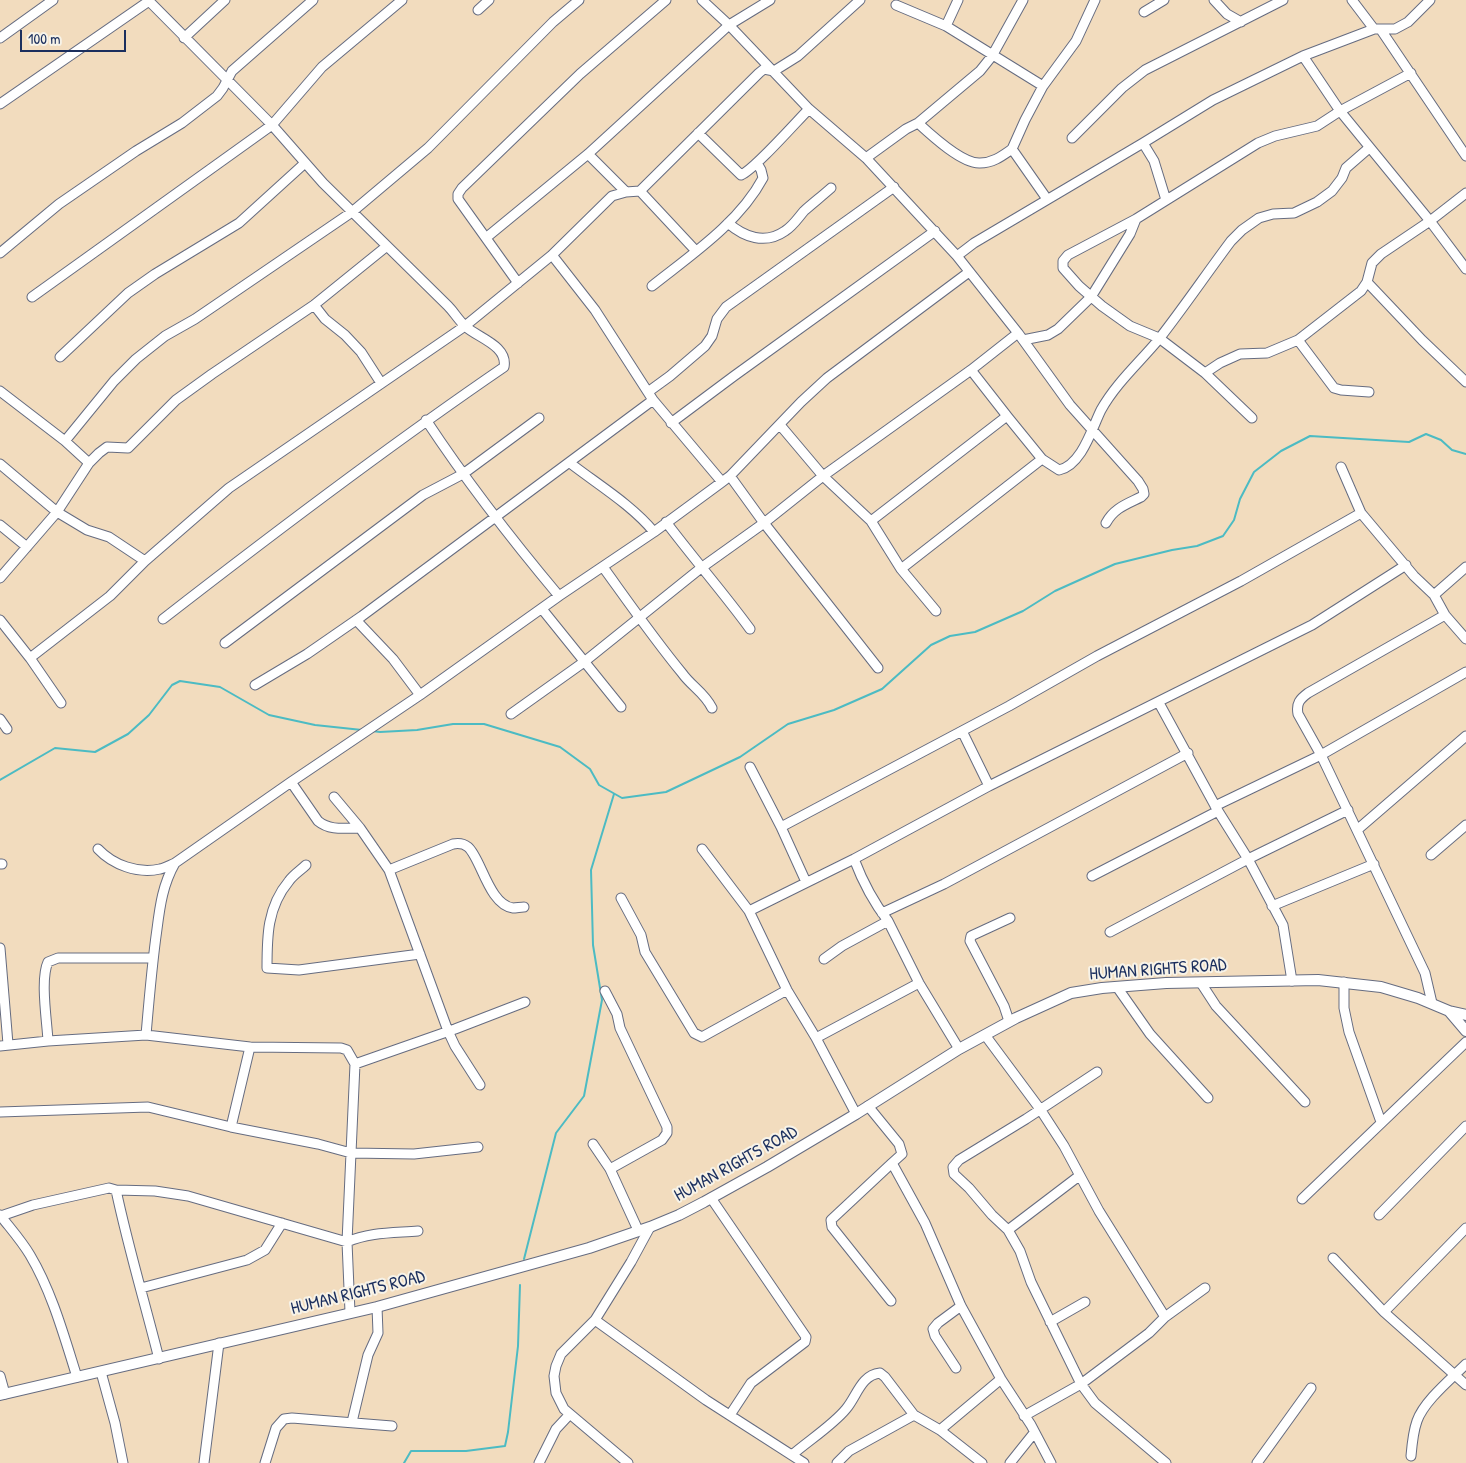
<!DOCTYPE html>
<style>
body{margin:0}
#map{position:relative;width:1466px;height:1463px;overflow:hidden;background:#f2dcbe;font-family:"Patrick Hand",sans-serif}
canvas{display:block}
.scale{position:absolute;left:20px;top:30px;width:106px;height:22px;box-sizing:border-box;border:2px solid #1b2f5e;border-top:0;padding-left:6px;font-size:15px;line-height:18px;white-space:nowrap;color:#1b2f5e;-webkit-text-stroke:4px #f7f3e8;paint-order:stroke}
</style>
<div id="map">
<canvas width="1466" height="1463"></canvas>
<div class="scale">100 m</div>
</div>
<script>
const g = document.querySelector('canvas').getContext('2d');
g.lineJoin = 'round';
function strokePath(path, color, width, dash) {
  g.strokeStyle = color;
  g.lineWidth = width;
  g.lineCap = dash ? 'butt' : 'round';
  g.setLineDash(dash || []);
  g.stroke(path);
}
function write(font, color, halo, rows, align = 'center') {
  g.font = font + ' "Patrick Hand",sans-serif';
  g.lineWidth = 4;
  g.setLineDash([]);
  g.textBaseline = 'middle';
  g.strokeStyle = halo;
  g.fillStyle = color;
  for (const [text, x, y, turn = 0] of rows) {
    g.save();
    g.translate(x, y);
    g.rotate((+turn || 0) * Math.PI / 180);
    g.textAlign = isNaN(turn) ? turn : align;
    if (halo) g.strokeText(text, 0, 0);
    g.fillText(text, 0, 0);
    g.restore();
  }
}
strokePath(new Path2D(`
 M372,731l8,1 37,-2 36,-6h31l76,23 30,22 9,16 23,13 44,-6 74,-35 48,-33 46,-14 48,-21 49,-44 19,-9 25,-4 48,-21 32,-20 60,-27 57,-14 25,-4 26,-10 11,-16 6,-21 14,-27 27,-21 29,-15 99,6 17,-8 15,6 11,10 14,4
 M0,780l55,-32 40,4 33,-18 21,-19 23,-30 8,-4 40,6 49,28 46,10 47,5
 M524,1259l32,-126 28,-37 18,-96 -9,-55 -2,-75 23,-76
 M404,1463l7,-12h55l39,-5 3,-14 10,-86 2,-61`), '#4cbbc3', 2);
const minor = new Path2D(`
 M148,0l124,125 51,58 125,123c6,6 11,15 18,21 13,11 42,19 38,40 -117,80 -229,165 -341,252
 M702,0l27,25 80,84 57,49 91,98 61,77 52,72 68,76 5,8 1,5 -3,3c-14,7 -27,11 -35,26
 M1214,0l13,14 14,8
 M1352,0l22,29
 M896,5l50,21 97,60
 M478,10l11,-10
 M1144,12l20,-12
 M946,26l12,-26
 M1381,30l85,126
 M0,38l53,-38
 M184,38l41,-38
 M1303,56l37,55 90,110 36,48
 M0,104l149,-103
 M918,123c13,12 44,41 62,40 13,0 22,-7 32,-14
 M698,133l43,42c13,-5 56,-54 68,-66
 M1072,138l50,-50 23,-18 138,-70
 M1143,143l11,18 12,39
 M588,154l38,38
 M866,158l40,-29 12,-6 62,-52 12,-15 31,-56
 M640,191l56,60
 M1047,199l-35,-50 13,-29 18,-34 33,-45 19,-41
 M728,223c16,14 37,22 57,8 8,-5 13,-13 19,-20 9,-8 18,-15 27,-23
 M487,237l101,-83 141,-129 41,-25
 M0,253l59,-49 77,-53 46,-28 35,-27 6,-8 9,-17 81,-71
 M552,255l43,55 58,90 69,82
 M957,256l17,-13 169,-100 70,-43 90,-44 71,-27h21l13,-7 22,-22
 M1367,282l55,58 44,42
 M518,283l-60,-84v-5l4,-6 118,-114 86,-74
 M652,286c39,-31 87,-63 111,-108l-2,-8 -4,-7
 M32,297l240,-172 50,-58 80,-67
 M314,305l11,14 20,16 16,17 20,31
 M1023,340l25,-5 10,-6 33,-32 39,-63 6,-15
 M1298,340l36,48 7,2 28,2
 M60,357l68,-64 27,-19 84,-51 66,-60
 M1205,373l15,-10 20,-9 27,-1 31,-13 63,-49 6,-9 5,-19 9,-9 49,-33 36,-28
 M0,391l65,50 24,22
 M648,392l22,-16 35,-30 7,-10 5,-17 9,-12 168,-120
 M1252,418l-47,-45 -46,-35 -29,-12 -28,-20 -23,-20 -16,-18v-7l5,-6 68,-36 122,-76 17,-7 42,-10 23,-15 71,-38
 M426,420c41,62 86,120 133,176
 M671,423l63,-47 201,-145
 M780,425l43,51 48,45 30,48 35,42
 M65,441l49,-60 22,-22 29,-23 30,-17 157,-107 76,-64 125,-126 26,-22
 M1042,459l17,11c23,-5 33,-42 42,-60 15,-27 39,-48 58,-71 25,-32 48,-66 72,-98l11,-11 17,-12 14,-4 21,-1 23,-11 15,-11 10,-13 4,-10 23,-20
 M570,463c27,21 62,42 84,69
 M0,464l57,48 30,18 22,7 36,24
 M1341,467l20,46 53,63 20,19 11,20 21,24
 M730,476l34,47 114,145
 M871,521l136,-105 -36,-46
 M666,522c27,36 57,70 84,107
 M0,525l27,22
 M603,567c26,36 51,72 79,106 10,14 22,19 30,35
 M901,569l141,-110 -35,-43
 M0,578l57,-66 32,-49 10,-10 8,-6 21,1 48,-48 36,-26 102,-69 73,-59
 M1434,595l32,-28
 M542,609l79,98
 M0,620l30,38 31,45
 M356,620l37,39 27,36
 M225,643l198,-148 40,-21 76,-56
 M30,658l80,-62 35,-35 84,-73 236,-162 87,-71 60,-59 14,-4 14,-1 119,-118 5,-4 10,2 24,-15 62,-56
 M255,685l52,-31 55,-38 291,-216
 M1159,703l59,108 30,48 35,66 9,56
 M511,714l73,-52 117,-94 63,-45 59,-47 148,-106 47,-37
 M0,719l7,10
 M962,731l27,55
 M750,767l31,60 25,55
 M291,782l27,39c12,10 27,7 42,7
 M334,797l26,31 29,42 59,161 7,15 25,39
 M1215,806l106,-51 145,-83
 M781,827l228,-121 88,-50 144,-75 120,-68
 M1357,830l109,-94
 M98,849c15,16 40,25 62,20 5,-1 10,-4 15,-6
 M702,849l47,62 38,79 29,48 40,76
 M1431,855l35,-30
 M854,859c8,21 20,44 34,62l31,62 40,66
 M0,864h2
 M306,865c-5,5 -13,10 -17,16 -22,26 -22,56 -22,87l32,2 121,-16
 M389,870l64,-26c5,-1 10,-1 15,3 13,11 21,58 45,61 3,0 8,-1 11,-1
 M1092,876l126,-65
 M621,898l20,37 4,17 49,81 8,4 85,-47
 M1272,906l102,-42
 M749,911l105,-52 135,-73 323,-161 94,-60
 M882,913l62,-29 244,-131
 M1110,932l138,-73 100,-49
 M0,948l8,96
 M824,959l18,-13 46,-25
 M1344,982v26l5,24 32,90
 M1201,983l15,23 89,96
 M1117,987l33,47 58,64
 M605,991l12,23 3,14 47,99v6l-5,7 -52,29
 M1432,1003l-7,-30 -104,-218 -23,-41c-2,-11 2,-15 10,-21l137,-78
 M1009,1021l-5,-15 -34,-65 1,-5 39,-18
 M146,1035c3,-35 6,-71 11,-106 3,-24 6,-45 18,-66l116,-81 129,-87 139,-99 95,-64 68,-50 8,-6 71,-74 26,-24 142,-106
 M985,1035l55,74 24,37 35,65 66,106
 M816,1038l103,-55
 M48,1041c-1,-20 -8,-62 0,-79l10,-4h95
 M0,1046l48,-5 98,-6 104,12 91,1 6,2 8,14 -8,178 3,70
 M355,1064l100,-35 70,-27
 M1097,1072l-71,47 -67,41 -6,7 1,7 15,14 23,27 16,15 12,21 11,31 50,102 14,19 71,60
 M868,1106l31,38 3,10 -10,9 33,60 36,83 40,73 30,46 20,38
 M0,1112l148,-5 83,20 87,17 33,9 63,1 64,-7
 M231,1127l19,-80
 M593,1144l17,25 28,61
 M116,1190c12,57 29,113 43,169
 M711,1198l95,139 -1,5 -54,41 -21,32
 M1302,1199l164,-157
 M0,1215c10,13 21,25 30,40 22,37 34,81 47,122
 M1379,1215l87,-89
 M1,1216l32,-11 76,-17 7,2 39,1 33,5 159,46c22,-10 47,-9 71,-11
 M1008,1230l71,-54
 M1333,1258l51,54 82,73
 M141,1288l106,-28 18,-10 17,-27
 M891,1301l-59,-74 -1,-7 61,-57
 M1384,1312l82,-84
 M595,1320l111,80 98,63
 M1050,1322l35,-20
 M956,1368l-21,-32 -2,-7 5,-6 23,-17
 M101,1372l14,51 8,40
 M0,1376l5,18
 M1024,1416l57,-32 68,-51 16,-16 40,-29
 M352,1422l16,-67 10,-22 -1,-26
 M940,1430l61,-51
 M792,1455c16,-14 41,-30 54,-46 11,-13 15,-34 34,-36l5,4 29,38
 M1411,1456c1,-12 2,-24 6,-35 7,-20 34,-42 49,-57
 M204,1463l15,-120
 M265,1463l11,-35 8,-9 8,-1 100,8
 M539,1463l17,-34 14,-15
 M628,1463l-64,-54 -8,-16 -2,-17 2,-10 5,-12 34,-34 36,-58 19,-35
 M837,1463l12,-12 65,-36 26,15 42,33
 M1010,1463l24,-30
 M1257,1463l54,-75`);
const tertiary = new Path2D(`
 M1449,1011l17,20
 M0,1395l377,-88 212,-59 61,-21 29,-12 25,-13 63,-35 89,-53 103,-65 57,-31 55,-25 31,-5 64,-5 152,-3 63,7 37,11 31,13 17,4`);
strokePath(minor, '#666c80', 11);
strokePath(tertiary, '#666c80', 12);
strokePath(minor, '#fff', 9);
strokePath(tertiary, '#fff', 10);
write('18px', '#1b2f5e', '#f7f3e8', [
 ["HUMAN RIGHTS ROAD",1158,970,-4],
 ["HUMAN RIGHTS ROAD",736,1164,-29],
 ["HUMAN RIGHTS ROAD",358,1293,-14]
]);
</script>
